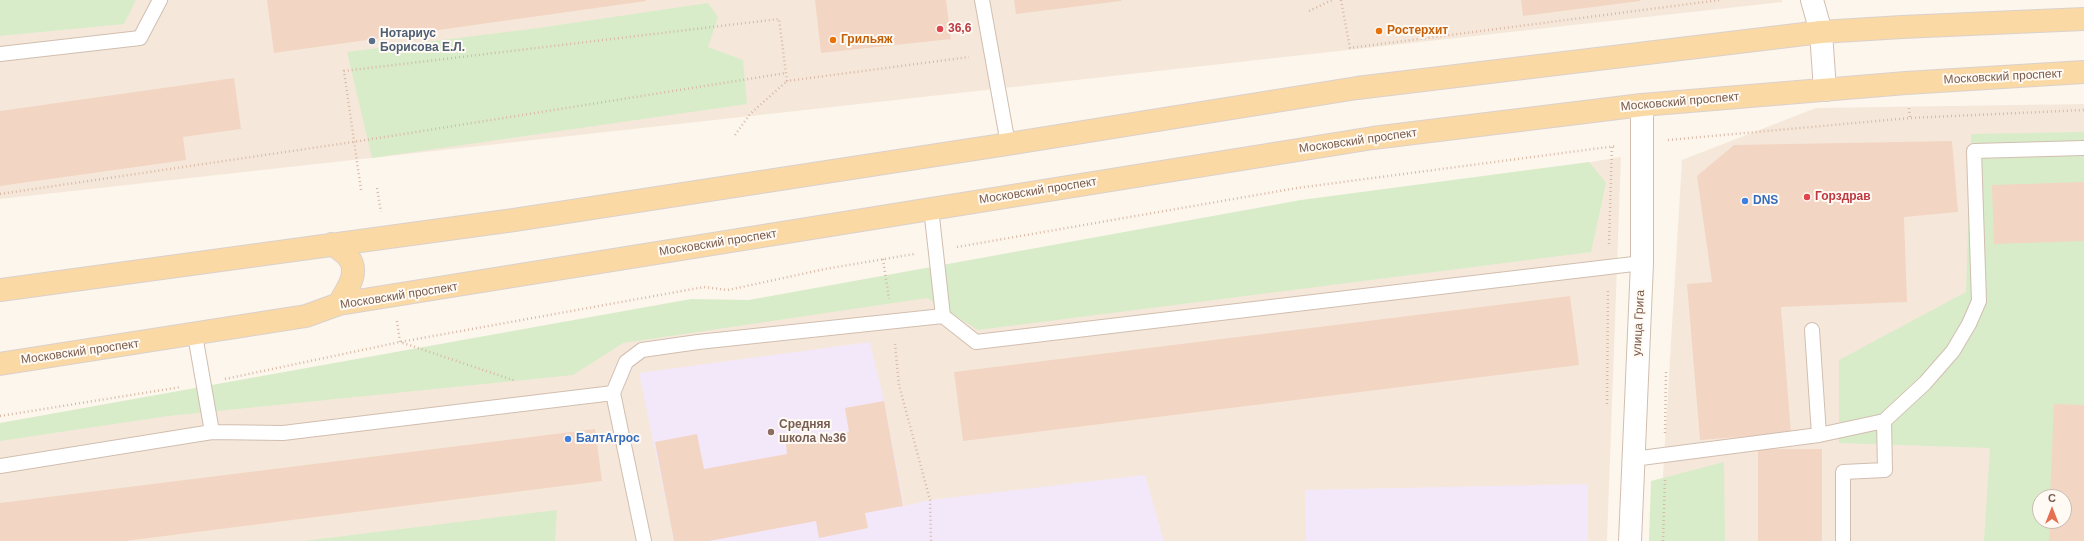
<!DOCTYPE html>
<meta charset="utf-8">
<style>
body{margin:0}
#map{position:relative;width:2084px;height:541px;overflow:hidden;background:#fdf6ec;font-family:Arial,sans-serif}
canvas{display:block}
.north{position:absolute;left:2032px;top:489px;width:40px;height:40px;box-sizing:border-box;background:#fffaf3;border:1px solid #cabbb1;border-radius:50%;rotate:0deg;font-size:11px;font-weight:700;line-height:16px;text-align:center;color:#7a5c4d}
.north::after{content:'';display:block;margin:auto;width:14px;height:18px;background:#e76f51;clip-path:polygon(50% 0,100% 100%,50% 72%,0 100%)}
</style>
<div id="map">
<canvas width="2084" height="541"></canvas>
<div class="north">С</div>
</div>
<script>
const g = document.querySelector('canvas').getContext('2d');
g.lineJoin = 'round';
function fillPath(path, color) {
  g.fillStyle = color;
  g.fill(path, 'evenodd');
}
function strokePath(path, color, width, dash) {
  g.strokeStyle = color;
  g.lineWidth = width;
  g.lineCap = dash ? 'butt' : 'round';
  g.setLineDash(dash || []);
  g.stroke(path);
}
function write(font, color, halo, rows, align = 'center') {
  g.font = font + ' Arial,sans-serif';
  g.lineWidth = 4;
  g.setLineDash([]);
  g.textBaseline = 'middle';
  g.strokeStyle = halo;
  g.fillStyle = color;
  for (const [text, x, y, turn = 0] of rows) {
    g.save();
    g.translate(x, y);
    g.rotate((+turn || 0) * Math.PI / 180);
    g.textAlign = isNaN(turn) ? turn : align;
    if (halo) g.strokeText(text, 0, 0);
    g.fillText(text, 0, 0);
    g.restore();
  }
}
fillPath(new Path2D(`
 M0,0h1782v2l-1782,197z
 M2084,104v437h-425l23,-381 134,-52zM2040,497h24v24h-24z
 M1621,157l-14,384h-1607v-118z`), '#f5e8da');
fillPath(new Path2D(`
 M870,342l14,59 20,105 26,-6 215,-25 19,66h-490l-35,-168z
 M1588,484v57h-282l-1,-51z`), '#f3e8fa');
fillPath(new Path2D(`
 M0,0h136l-12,24 -124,12z
 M708,3l10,14 -10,30 35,13 4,44 -375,54 -25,-106 191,-24z
 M2084,132v409h-100l6,-93 -151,-5v-83l127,-68 5,-158zM2040,497h24v24h-24z
 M1589,162l17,21 -15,69 -613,78 -51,-32 -304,45 -50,32 -405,41 -168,25v-18l691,-124 58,1 552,-100z
 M1724,462l1,79h-76l2,-60z
 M557,510l-2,31h-252z`), '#d8ecc9');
fillPath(new Path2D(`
 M267,0h379v1l-372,52z
 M815,0h131l5,39 -130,14z
 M1014,0h107v1l-105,13z
 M1521,0h119v1l-117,15z
 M234,78l7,51 -58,8 3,23 -186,26v-75z
 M1952,141l6,71 -54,5 3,85 -126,5 10,126 -91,7 -13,-156 25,-2 -15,-106 37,-31z
 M2084,182v59l-90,3 -2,-59z
 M1570,296l9,69 -616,76 -9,-69z
 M884,401l19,105 -38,7 3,15 -49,10 -3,-17 -107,20h-35l-19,-99 42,-8 7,35 83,-15 -1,-10 63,-12 -4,-24z
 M2054,404l30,1v136h-35l1,-20h14v-24h-14z
 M595,429l7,52 -477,60h-125v-38z
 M1758,449h64v92h-64z`), '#f3d5c3');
const service = new Path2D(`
 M982,0l26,144
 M0,54l140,-16 20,-38
 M943,316l33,26 666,-79
 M1812,330l7,105
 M212,432l71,1 330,-40
 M1633,459l186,-24 65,-14 41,-38 28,-32 16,-27 10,-23 -5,-150 110,-3
 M0,466l212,-34 -17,-97
 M644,541l-31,-148 13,-31 16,-12 56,-8 245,-26 -12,-108
 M1843,541v-69l42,-2 -1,-49`);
const minor = new Path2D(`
 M1630,541l12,-278v-158`);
const tertiary = new Path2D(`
 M1812,0l9,32 4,58`);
const primary = new Path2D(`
 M332,244c5,4 13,8 17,14 11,15 -3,33 -10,46
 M0,290l514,-70 494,-76 349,-56 464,-56 81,-5 182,-8
 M0,364l306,-48 33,-12 1034,-166 269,-33 264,-22 178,-11`);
strokePath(service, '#d1beb0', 16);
strokePath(minor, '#d1beb0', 24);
strokePath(tertiary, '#d1beb0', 24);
strokePath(primary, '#dad1cd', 24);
strokePath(new Path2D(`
 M1341,0l9,48 370,-48
 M1309,11l23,-11
 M1909,108l1,10
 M735,135l15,-21 37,-33
 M1668,140l242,-22 174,-8
 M377,188l4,24
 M361,190l-17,-119 435,-52 8,62 182,-24
 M0,194l353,-52 433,-69
 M1609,244l3,-98
 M957,247l340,-59 319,-42
 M883,259l6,40
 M397,321l3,21 116,39
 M895,344l4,41 31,115 1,41
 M225,379l175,-37 304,-55 24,3 97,-21 89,-15
 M1607,404l1,-115
 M0,416l181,-29
 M1665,433l1,-63
 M1663,541l2,-63`), '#d9b8a5', 2.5, [1, 3]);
strokePath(service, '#fff', 14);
strokePath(minor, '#fff', 22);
strokePath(tertiary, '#fff', 22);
strokePath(primary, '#fbd9a5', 22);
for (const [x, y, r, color] of [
 [940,29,4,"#e0444e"],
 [1379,31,4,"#e8710a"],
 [833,40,4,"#e8710a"],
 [372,41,4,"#5c6f8a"],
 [1807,197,4,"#e0444e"],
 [1745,201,4,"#3f7fe0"],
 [771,432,4,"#8d6e63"],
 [568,439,4,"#3f7fe0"]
]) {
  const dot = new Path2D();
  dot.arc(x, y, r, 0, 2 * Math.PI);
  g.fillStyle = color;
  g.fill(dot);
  strokePath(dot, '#fffaf3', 1.5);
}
write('bold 12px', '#be3a42', '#fffaf3', [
 ["36,6",948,29],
 ["Горздрав",1815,197]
], 'left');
write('bold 12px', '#c56008', '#fffaf3', [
 ["Ростерхит",1387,31],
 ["Грильяж",841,40]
], 'left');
write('bold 12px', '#4e5e75', '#fffaf3', [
 ["Нотариус",380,34],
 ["Борисова Е.Л.",380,48]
], 'left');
write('12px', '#7a5c4d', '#fffaf3', [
 ["Московский проспект",2003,77,-3],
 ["Московский проспект",1680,102,-5],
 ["Московский проспект",1358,141,-8],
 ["Московский проспект",1038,191,-9],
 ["Московский проспект",718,243,-9],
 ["Московский проспект",399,296,-9],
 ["улица Грига",1639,323,-87],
 ["Московский проспект",80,352,-8]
]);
write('bold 12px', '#366cbe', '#fffaf3', [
 ["DNS",1753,201],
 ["БалтАгрос",576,439]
], 'left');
write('bold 12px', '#785e54', '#fffaf3', [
 ["Средняя",779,425],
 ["школа №36",779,439]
], 'left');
</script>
